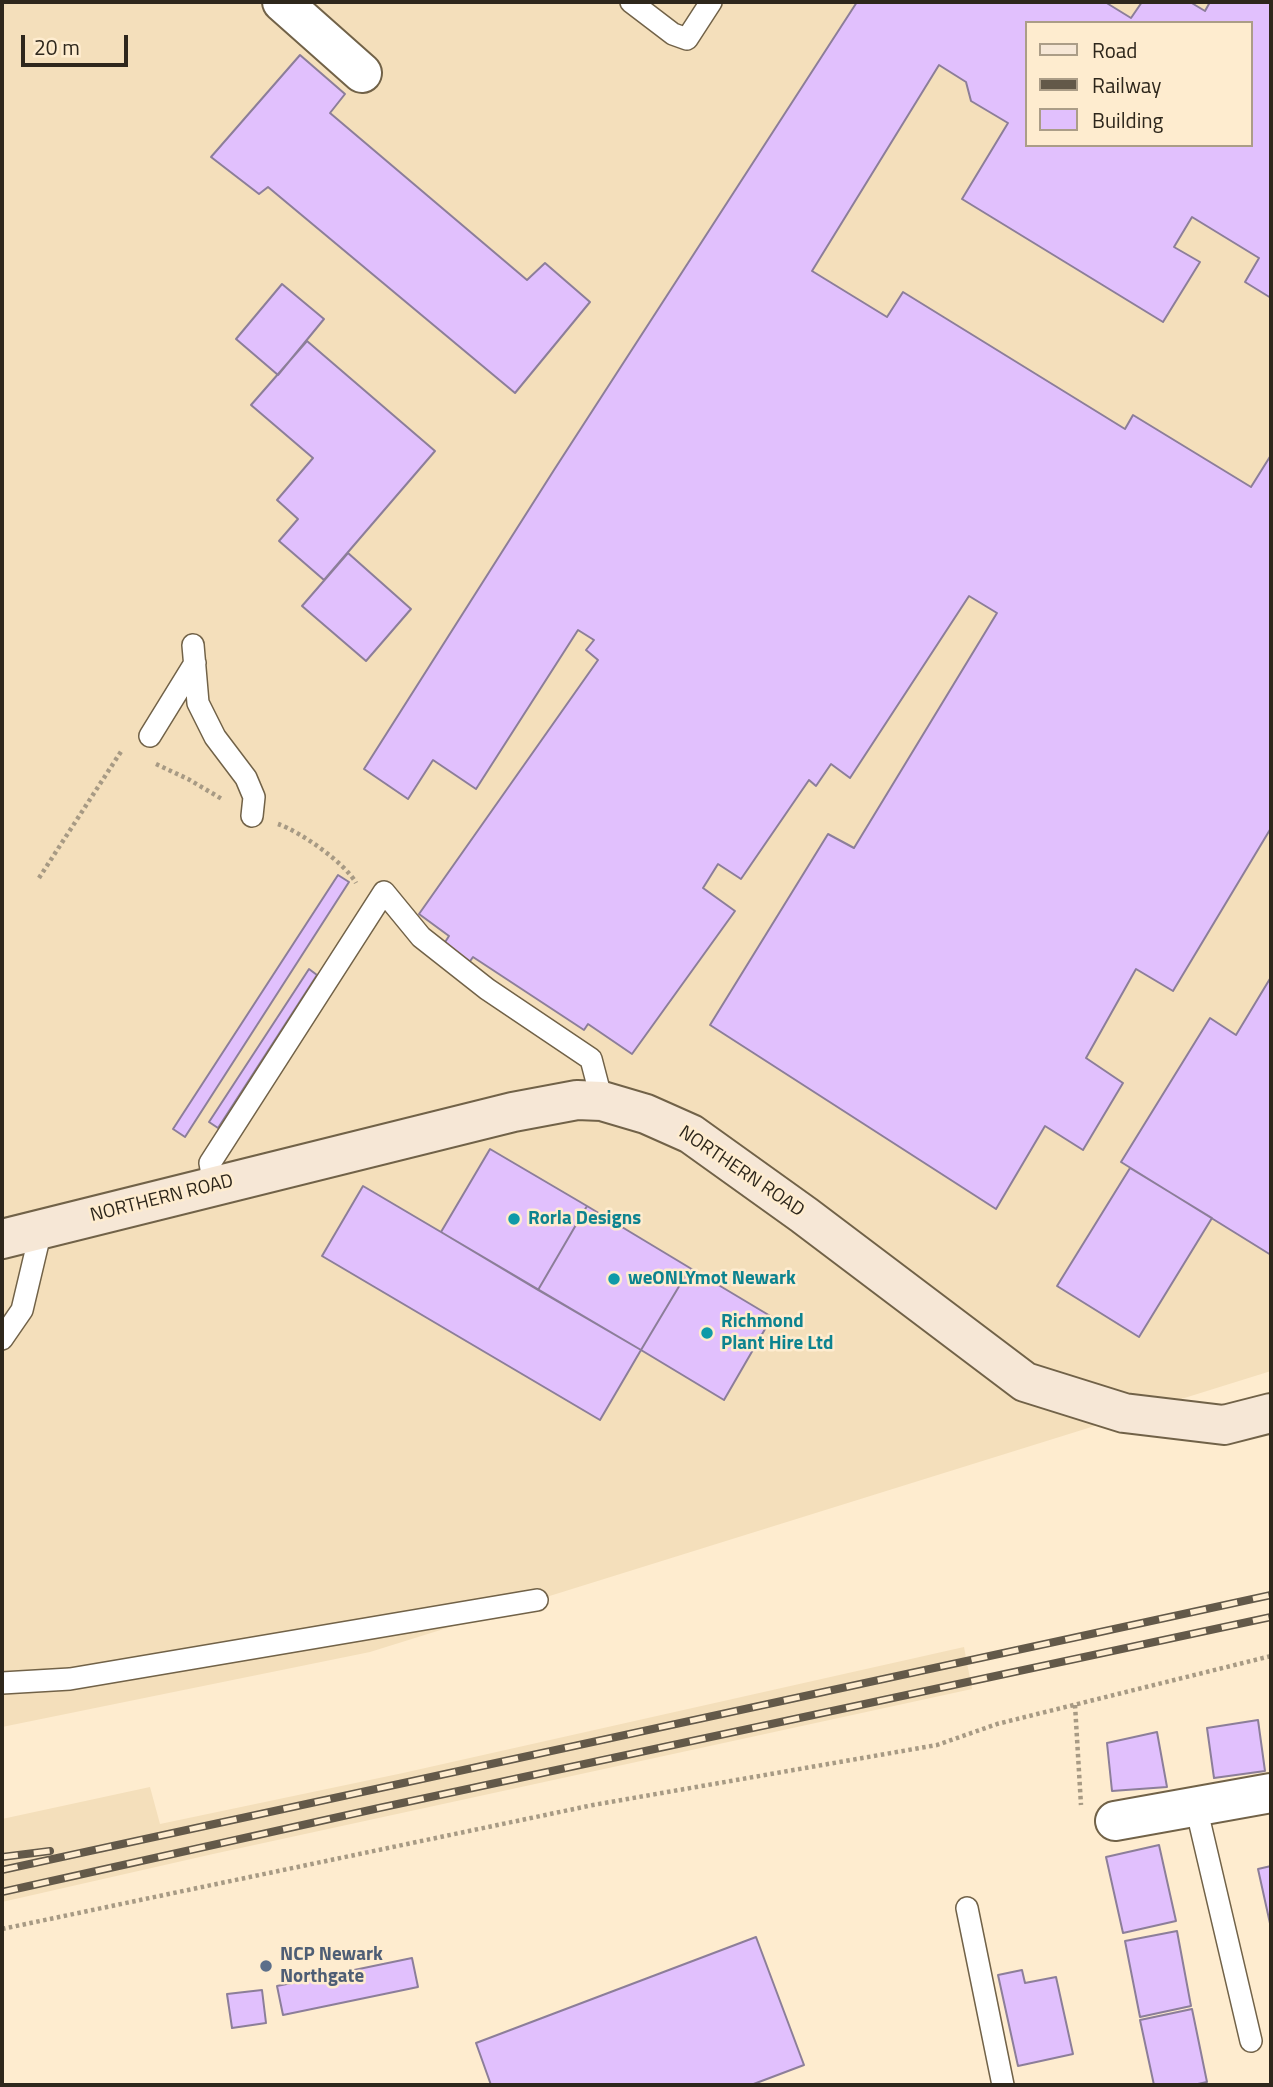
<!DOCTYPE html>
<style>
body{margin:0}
#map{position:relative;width:1273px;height:2087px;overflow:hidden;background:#feeccf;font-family:"Titillium Web",sans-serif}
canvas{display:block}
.frame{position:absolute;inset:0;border:4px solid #2e271c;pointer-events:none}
.legend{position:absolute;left:1025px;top:21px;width:228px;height:126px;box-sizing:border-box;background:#feeccf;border:2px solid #ab9d87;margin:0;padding:9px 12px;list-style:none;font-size:21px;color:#2e271c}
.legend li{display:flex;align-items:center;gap:14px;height:35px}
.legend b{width:35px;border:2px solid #ab9d87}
.scale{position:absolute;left:21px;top:35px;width:107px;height:32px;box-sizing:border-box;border:4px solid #2e271c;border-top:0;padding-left:9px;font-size:21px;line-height:24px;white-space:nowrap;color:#2e271c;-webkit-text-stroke:5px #feeccf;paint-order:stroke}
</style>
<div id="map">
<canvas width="1273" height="2087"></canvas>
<div class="frame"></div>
<ul class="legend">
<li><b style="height:9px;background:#f6e7d6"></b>Road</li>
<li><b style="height:9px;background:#635949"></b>Railway</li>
<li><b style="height:19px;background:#e1c0fd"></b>Building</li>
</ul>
<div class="scale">20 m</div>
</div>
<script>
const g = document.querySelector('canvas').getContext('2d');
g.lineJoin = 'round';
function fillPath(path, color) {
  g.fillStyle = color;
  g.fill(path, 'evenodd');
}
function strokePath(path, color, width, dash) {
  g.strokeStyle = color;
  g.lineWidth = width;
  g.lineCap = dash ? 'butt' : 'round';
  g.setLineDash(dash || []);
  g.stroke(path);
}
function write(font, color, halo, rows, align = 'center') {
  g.font = font + ' "Titillium Web",sans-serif';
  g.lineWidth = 5;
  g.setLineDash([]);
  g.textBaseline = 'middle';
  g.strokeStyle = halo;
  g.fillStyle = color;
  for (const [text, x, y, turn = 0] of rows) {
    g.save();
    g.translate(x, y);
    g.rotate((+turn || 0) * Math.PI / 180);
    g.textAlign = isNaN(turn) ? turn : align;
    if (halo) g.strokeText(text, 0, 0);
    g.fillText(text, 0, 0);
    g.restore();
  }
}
fillPath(new Path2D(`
 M2,2h1269v1369l-901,281 -368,75zM1026,23h224v122h-224z
 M964,1647l8,42 -759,165 -211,48v-83l148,-32 10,37 243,-51z`), '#f4dfbb');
const building = new Path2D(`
 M857,2h248l26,16 11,-16h48l15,9 5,-9h61v296l-26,-16 14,-24 -67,-41 -18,30 26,15 -37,60 -201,-123 46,-76 -37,-22 -5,-19 -27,-17 -127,206 75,46 16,-25 222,137 8,-14 118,72 20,-32v373l-98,163 -37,-22 -50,89 37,25 -40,67 -38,-24 -49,83 -286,-184 118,-191 26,14 143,-235 -28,-17 -119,182 -19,-14 -15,22 -7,-6 -68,99 -23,-15 -15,24 32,23 -103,143 -44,-30 -4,6 -111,-73 -5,7 -26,-17 7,-11 -30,-22 179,-254 -12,-10 8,-10 -16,-10 -102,159 -43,-29 -25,39 -44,-30 190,-299zM1026,23h224v122h-224z
 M300,55l45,39 -15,19 197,167 18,-17 45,39 -75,91 -247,-206 -9,7 -48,-37z
 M282,284l42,35 -46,56 -42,-36z
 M307,341l128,110 -111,129 -45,-39 19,-22 -21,-19 36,-42 -62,-53z
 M348,553l63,56 -45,52 -64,-55z
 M338,875l11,7 -164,255 -12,-8z
 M309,969l8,6 -99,153 -9,-6z
 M1271,977v278l-150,-93 89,-144 26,17z
 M490,1149l97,57 -49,84 -97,-58z
 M1130,1168l82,50 -73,119 -82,-51z
 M363,1186l278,164 -41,70 -278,-164z
 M587,1206l103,62 -49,82 -103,-60z
 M690,1268l82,49 -48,83 -83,-50z
 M1258,1720l7,51 -51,7 -7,-50z
 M1157,1732l10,55 -55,4 -5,-48z
 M1159,1845l17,76 -53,12 -17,-76z
 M1271,1866v62l-13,-59z
 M1177,1931l14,75 -51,11 -15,-76z
 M756,1937l48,128 -53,20h-260l-15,-42z
 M412,1958l6,29 -135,28 -6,-29z
 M1022,1970l3,13 31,-6 17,77 -55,12 -20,-91z
 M262,1990l4,33 -34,5 -5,-34z
 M1192,2009l15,73 -14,3h-39l-14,-65z`);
fillPath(building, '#e1c0fd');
strokePath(building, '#8c7e99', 2);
const lane = new Path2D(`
 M631,2l42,32 14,5 24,-37
 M193,645l5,58 17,34 31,41 8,19 -2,19
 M150,736l45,-73
 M214,1186l-4,-23 174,-271 37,45 66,52 104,70 11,42
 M2,1339l20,-29 19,-80
 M2,1683l68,-4 467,-79
 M1196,1807l55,234
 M967,1908l36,177`);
const street = new Path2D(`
 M282,2l80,71
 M1115,1821l156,-28`);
const secondary = new Path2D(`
 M2,1239l511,-127 64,-12 25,1 44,13 45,20 113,81 221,167 99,31 100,12 47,-12`);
strokePath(lane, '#716248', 24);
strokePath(street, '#716248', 42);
strokePath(secondary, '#716248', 42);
strokePath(new Path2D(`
 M156,764l32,15 34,20
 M278,824c23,8 67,39 78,59
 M39,878l83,-128
 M1075,1705l6,100
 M2,1929l591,-124 344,-60 60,-21 274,-68`), '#a79a84', 4.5, [3.5, 3.5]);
strokePath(lane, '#fff', 21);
strokePath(street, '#fff', 38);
strokePath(secondary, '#f6e7d6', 38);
const rail = new Path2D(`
 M2,1857l48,-6
 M2,1870l1269,-275
 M2,1892l377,-84 892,-191`);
strokePath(rail, '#635949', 8);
strokePath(rail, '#feeccf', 5, [16]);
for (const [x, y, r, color] of [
 [514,1219,7,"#0f9aa8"],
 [614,1279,7,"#0f9aa8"],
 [707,1333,7,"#0f9aa8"],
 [266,1966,7,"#5c6f8a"]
]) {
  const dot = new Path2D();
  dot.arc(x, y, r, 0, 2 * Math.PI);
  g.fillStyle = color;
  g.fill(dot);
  strokePath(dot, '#feeccf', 2.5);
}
write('19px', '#2e271c', '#feeccf', [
 ["NORTHERN ROAD",741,1172,34],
 ["NORTHERN ROAD",162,1199,-14]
]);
write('bold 19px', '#0d838f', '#feeccf', [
 ["Rorla Designs",528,1219],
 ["weONLYmot Newark",628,1279],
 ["Richmond",721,1322],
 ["Plant Hire Ltd",721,1344]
], 'left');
write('bold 19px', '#4e5e75', '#feeccf', [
 ["NCP Newark",280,1955],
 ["Northgate",280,1977]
], 'left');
</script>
